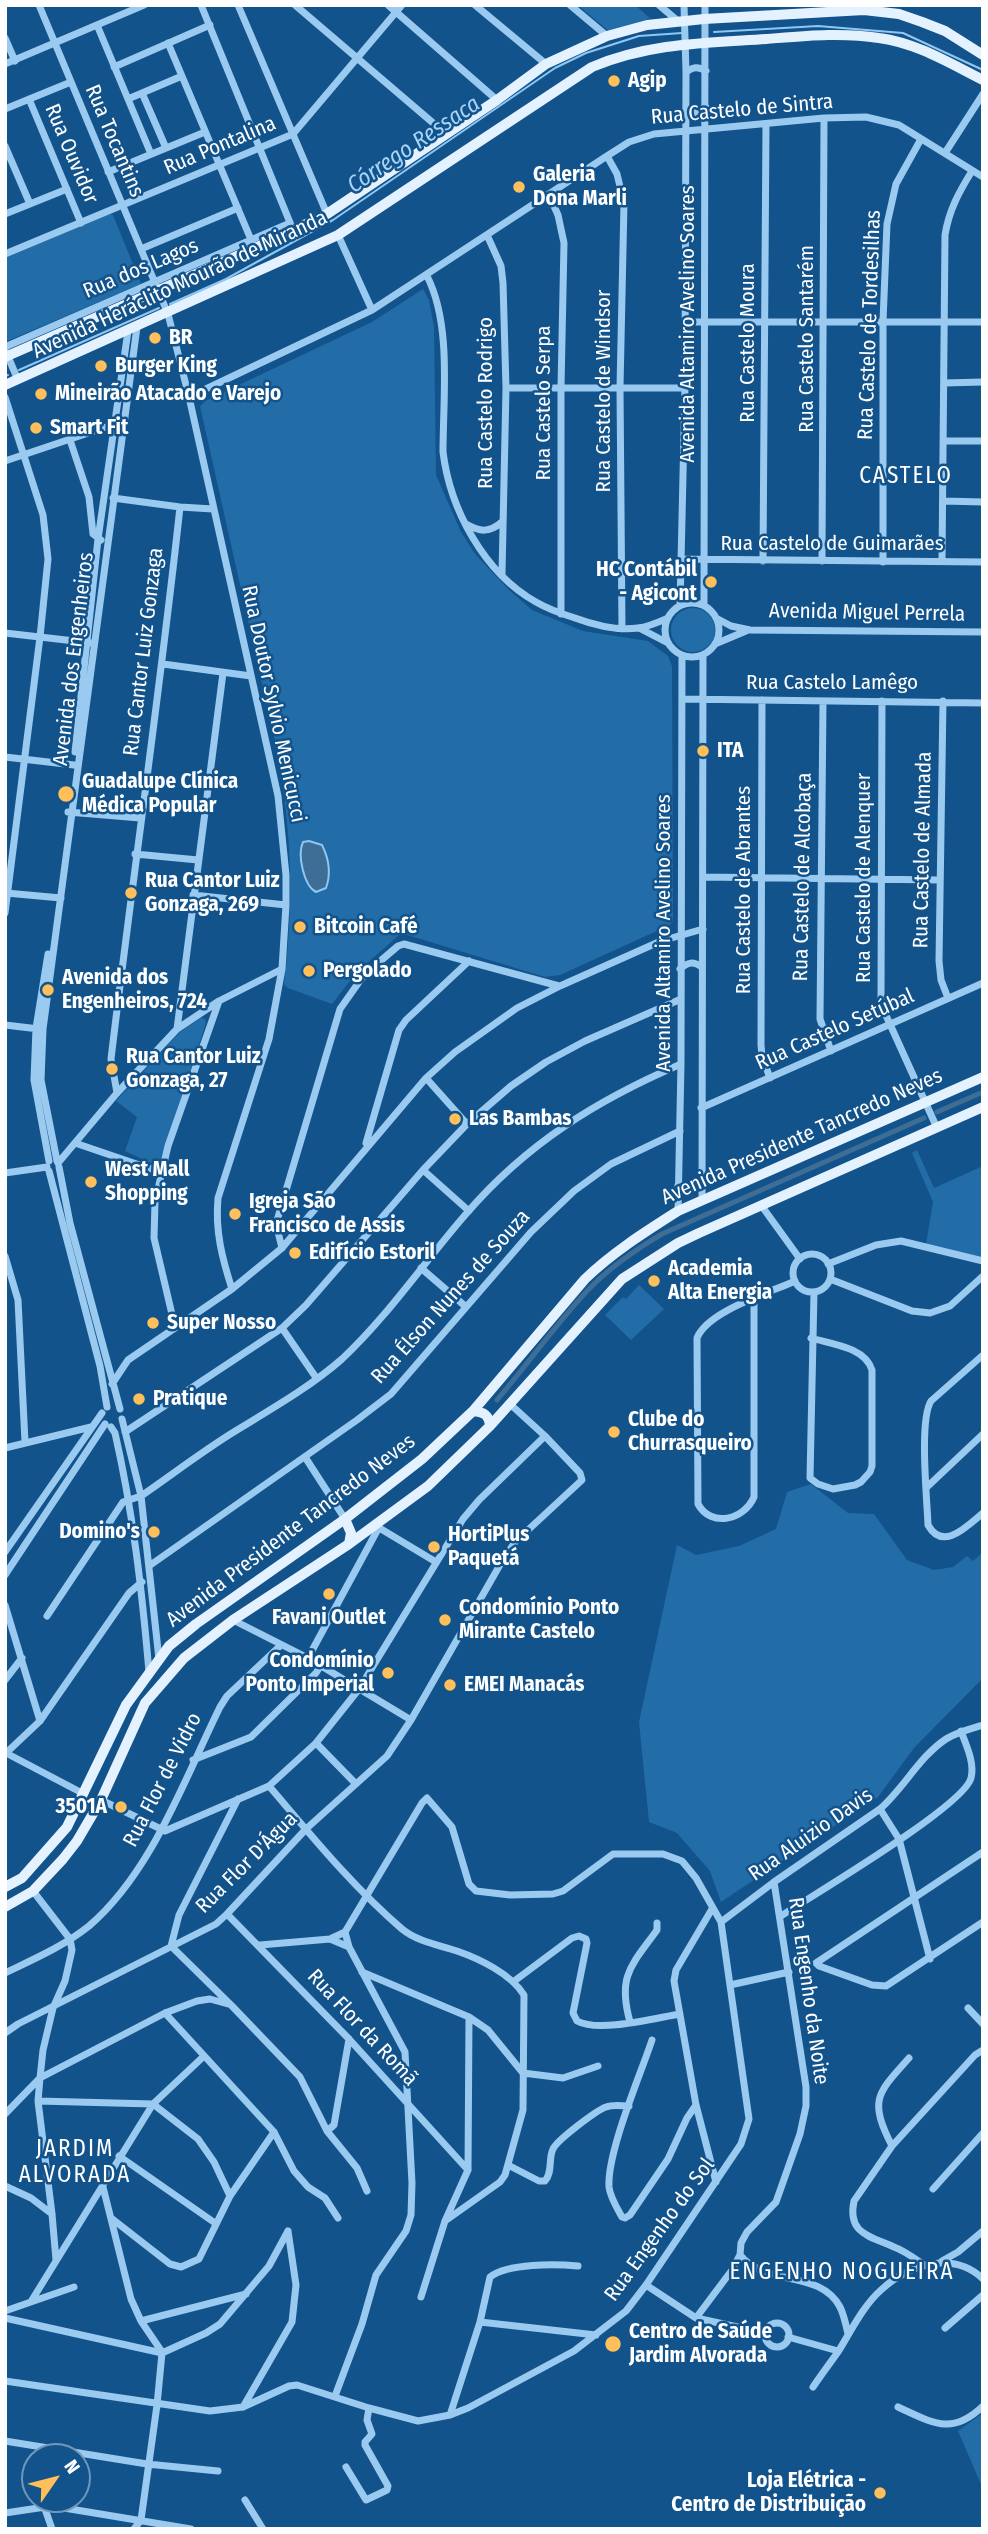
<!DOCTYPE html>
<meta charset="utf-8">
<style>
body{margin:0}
#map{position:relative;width:988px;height:2534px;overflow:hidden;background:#13538b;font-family:"Fira Sans Condensed",sans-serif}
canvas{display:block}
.frame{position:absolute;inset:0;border:7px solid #fff;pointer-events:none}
.north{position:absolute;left:21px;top:2443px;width:70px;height:70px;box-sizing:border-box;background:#13538b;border:2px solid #7198b9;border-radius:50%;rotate:55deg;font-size:19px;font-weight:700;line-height:28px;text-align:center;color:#fff}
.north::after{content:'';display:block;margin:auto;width:24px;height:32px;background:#ffbf5a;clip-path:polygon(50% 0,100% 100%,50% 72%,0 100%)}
</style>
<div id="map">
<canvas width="988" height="2534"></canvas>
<div class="frame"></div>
<div class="north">N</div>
</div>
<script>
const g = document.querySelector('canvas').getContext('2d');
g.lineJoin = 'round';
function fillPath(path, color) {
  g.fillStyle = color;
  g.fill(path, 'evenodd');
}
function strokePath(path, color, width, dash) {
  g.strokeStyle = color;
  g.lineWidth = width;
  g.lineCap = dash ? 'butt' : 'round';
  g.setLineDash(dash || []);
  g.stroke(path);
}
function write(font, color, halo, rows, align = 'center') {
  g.font = font + ' "Fira Sans Condensed",sans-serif';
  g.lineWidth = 5;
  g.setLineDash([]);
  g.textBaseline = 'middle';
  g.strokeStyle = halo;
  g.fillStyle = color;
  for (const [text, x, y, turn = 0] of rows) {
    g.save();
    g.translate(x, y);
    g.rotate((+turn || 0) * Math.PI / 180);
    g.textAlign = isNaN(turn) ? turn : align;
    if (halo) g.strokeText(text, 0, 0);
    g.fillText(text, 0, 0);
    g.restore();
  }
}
fillPath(new Path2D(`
 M581,5h54l15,13 -40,14 -30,-25z
 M110,214l3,1 28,69 -136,58v-85z
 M423,289l6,11 5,27 2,148 25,57 14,22 33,35 24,21 51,21 65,10 20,15 4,10 1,255 -3,4 -110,50 -15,2 -141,-43 -6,2 -42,37 -24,31 -44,-16 -4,-4c10,-86 8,-149 -7,-234l-77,-344 5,-5 167,-79z
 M671 630a22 22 0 1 1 44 0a22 22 0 1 1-44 0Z
 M201,1018l4,1 1,4 -47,144 -34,-16 12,-34 -21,-16 64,-69z
 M917,1150l17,38 49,-22v92l-57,-14 7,-42 -21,-49z
 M639,1285l25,24 -33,31 -26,-25 18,-18 3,2z
 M811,1484l37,29 26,1 33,46 27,10 19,-3 14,-11 6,5 10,-9v126l-69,70 -36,49 -157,105 -11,-31 -33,-38 -28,-11 -10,-100 38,-177 19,10 43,-9 37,-17 11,-37z
 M983,2413v76l-25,-58z`), '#226ca8');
const water = new Path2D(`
 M309,841l13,4c7,14 9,29 4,43l-10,4c-12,-6 -19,-37 -13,-50z`);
fillPath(water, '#3e6d96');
strokePath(water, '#8dc7f4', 2);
strokePath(new Path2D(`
 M714,32l104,-6 85,7 80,37
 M170,304l56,-25 107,-59 222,-152 31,-15 53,-17 43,-3
 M19,370l140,-62
 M5,376l3,-1`), '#8dc7f4', 2);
strokePath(new Path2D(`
 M937,1112l46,-20
 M497,1400c31,-36 58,-75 91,-110 21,-22 47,-40 74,-56l262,-116`), '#3e6d96', 5);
strokePath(new Path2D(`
 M39,5l129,309 21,83 89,399 8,79v30l-4,64 -13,70 -51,159c-3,33 4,60 14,91
 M201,5l90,220
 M238,5l89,209
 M295,5l151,129
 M388,5l109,95
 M475,5l71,59
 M570,5l37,31
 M659,5l20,17
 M97,25l54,129
 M5,38l10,23
 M168,43l84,199
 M5,64l139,-59
 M114,67l96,-42
 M686,72c7,-5 12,-6 20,-1
 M142,93l24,55
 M29,99l52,124
 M128,99l54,-23
 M5,109l66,-27
 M686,109l8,4 12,-6
 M5,146l25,58
 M945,153l38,-59
 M607,156l10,18 7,29 -4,184 2,242
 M108,172l97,-40
 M549,195l9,20 6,28 -3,144v227
 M5,214l62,-25
 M338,235l34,75
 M487,235l14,31 2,17 3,105 -4,186
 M141,249l97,-41
 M5,254l288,-120 109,-129
 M427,276c25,49 16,121 16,176 7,57 41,121 93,150 12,7 26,12 39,16 19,7 42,13 63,10 10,-1 21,-6 30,-10
 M685,322h298
 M5,347l285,-124
 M6,352l12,28
 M944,383l39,-1
 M506,388h179
 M5,397l38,118 5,44 -8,78 -35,276
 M189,397l183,-87 235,-154 22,-14 25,-8 170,-16 42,-1 33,8 84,52
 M70,440l19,57 4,37 8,6
 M944,441h39
 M5,461l110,-37
 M113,498l67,9 33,2
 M944,501l39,1
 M466,524c14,8 23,9 36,-2
 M682,559l301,3
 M763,561l3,-437
 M822,561l2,-443
 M942,561l3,-326c4,-25 14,-43 27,-64
 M883,562v-241l4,-97 9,-40 25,-45
 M665 630a27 27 0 1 1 54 0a27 27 0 1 1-54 0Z
 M680,605l5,-217 1,-316 -2,-67
 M704,605l1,-600
 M716,618l15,8 19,4 233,2
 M639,628l29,15
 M5,633l87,10
 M715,644l31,-13
 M163,664l88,12
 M682,699l301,4
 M762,700l-1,345 1,11 8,22
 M823,701l-3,318 11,32
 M882,701l-1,297 3,13 53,117
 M943,701l-4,260 2,19 7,18
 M75,752l23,-213 30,-208
 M5,757l69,8
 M68,812l72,6
 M135,854l63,6
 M703,877l236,3
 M6,893l55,5
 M193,895l93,10
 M48,954l-12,74 -2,52 15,81
 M680,969c8,-7 13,-8 22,-2
 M5,1025l34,4
 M177,1029l46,-356
 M426,1078l41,46
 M117,1093l-6,-34c22,-184 49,-367 69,-552
 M701,1108l282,-125
 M75,1143l85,29
 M366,1143l33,-113 7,-10 63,-59
 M57,1161l-16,-81 2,-51 94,-702
 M58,1163l59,-70 60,-64 42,-28 63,-32
 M59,1167l11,56 50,186
 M423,1170l46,41
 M49,1171l51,195 7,41
 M5,1173l42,-6
 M678,1185l14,4 10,-7
 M702,1200l1,-545
 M761,1205l39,54
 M678,1211l3,-147 1,-409
 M282,1248l-6,-24 64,-215 24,-34 34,-29 6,-2 155,42
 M793 1273a19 19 0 1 1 38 0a19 19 0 1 1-38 0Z
 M5,1256l13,44 7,142
 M828,1264l48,-19 25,-4 82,20
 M421,1268l44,38
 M830,1279l82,32 18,2 20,-7 33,-30
 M754,1299v198c-10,23 -43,31 -56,7l-1,-166c11,-27 72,-45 98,-57
 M175,1327l-21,-89 1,-36 13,-56 51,-145
 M282,1328l35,51
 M811,1338c20,6 54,9 61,32v96l-2,6 -9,10 -6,3 -22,4 -15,-5 -8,-6 4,-186
 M983,1355l-52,46c-12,19 -4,97 -3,124 15,27 39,1 55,-12
 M112,1384l16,-24 104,-71 50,-41 144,-170 29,-26 62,-44 43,-22 101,-45 42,-12
 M122,1419l19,77 18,163
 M111,1427l4,6c18,79 27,158 34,239
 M125,1432l157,-104 24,-23 117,-135 44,-46 44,-38 35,-24 39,-21 96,-42
 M5,1448l86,-21
 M305,1457l40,62
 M927,1487l56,-53
 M376,1526l60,36
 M5,1552l97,-139
 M149,1566l208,-146 34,-26 140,-162 43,-41 37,-27 69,-33
 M5,1575l100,-151
 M5,1605l35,116
 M47,1616l76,-114 18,-6c32,-22 63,-46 96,-66 36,-22 73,-43 105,-71 46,-43 83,-98 124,-145 60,-70 131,-114 215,-150
 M233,1620l75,38 103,62
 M308,1658l70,-129
 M5,1680l17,-22
 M316,1743l40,41
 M6,1753l78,41
 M5,1754l35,-33 89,-128 13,-11
 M193,1760l58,-23 65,-64 5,-8
 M269,1786c42,49 84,101 133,143 16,13 37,16 55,22 23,8 54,23 67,44l-1,115 -18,65 -5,7 -55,39
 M238,1799l-59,116 -8,31 61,60 68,71 27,54 30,37 10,23
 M101,1800l64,31 104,-45 47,-43 43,-54 104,-170 16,-19 66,-64
 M880,1809l19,30 31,120
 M983,1852l-167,111 3,3 53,19 14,1 97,-64
 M33,1891l37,48 2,11 -7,31 -12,27 -10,42 -3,28 -2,23 14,113 4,46
 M712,1909l-36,61 -2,11 22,124 20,77
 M227,1914l122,125 119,131
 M781,1916c32,-21 183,-110 190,-138 4,-15 -5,-33 -10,-47
 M721,1922l53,-40 106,-73c24,-21 39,-52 66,-70 11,-7 24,-10 37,-14
 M260,1945l70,-6 19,8
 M362,1972l107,45 19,13 35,43 40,5 35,-12
 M5,1973c29,-14 59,-27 84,-47 63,-54 95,-146 131,-219l7,-11 54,-51
 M513,1982l59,-44 7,-2 7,3 1,4 -14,70 4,8c22,12 78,-3 103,-7
 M730,1985l59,-13
 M968,2008l15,16
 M165,2013l109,119 20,39 14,16 17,11 13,20
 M630,2022c-13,-47 2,-57 27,-92v-7
 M5,2033l13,-9 198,-100 11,-10 79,-85 81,-73 24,-36 90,-157 14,-21 67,-62 -2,-7 -35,-37 -35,-32
 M652,2040c-12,36 -45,112 -43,147 1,10 8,21 13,30l3,1 5,-3 38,-56 19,-41 9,-13
 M909,2058c-31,35 -41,41 -17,88l-38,55c-7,33 16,35 40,46 11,4 20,11 30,18
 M38,2101l115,3 45,35 16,23 16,34
 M5,2114l35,-36 125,-65 32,-12 13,-2 18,5
 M327,2131l7,-6 15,-86
 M892,2146l83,-91 8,-5
 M119,2156l96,67
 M508,2165l31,16h6c8,-9 3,-22 8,-32 4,-9 44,-39 53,-42 8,-3 16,-1 23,-1
 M102,2183l29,116 10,22 21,31
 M5,2186l26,12 21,16
 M933,2189l50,-56
 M111,2218l59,46 11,3 18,-8 31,-63 44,-64
 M740,2255c25,32 80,14 100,52 4,8 6,18 8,27
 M942,2261l16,-9 25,-21
 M646,2285l50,33 69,15
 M421,2297l24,-76 23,-51 1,-153
 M32,2300l121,-196 51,-48
 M5,2311l69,-24
 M5,2318l157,35 44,-20 14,-9 49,-58 19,-35
 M696,2318l36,-48 8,-15 1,-12 6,-11 29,-30 24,-68 6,-28v-19l-32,-205
 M141,2321l105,-27
 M480,2322l116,13
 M765 2335a12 12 0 1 1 24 0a12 12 0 1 1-24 0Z
 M945,2328l38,-33
 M788,2337l50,14
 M5,2381l205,30 33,-4 46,-21 8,-1 72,23 49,13 32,-6 18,-7 106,-57 52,-40 20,-26 95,-141 8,-25 -28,-197 -25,-44 -14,-17 -19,-7h-50l-50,37 -10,3 -43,1 -34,-4 -7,-7 -17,-57 -25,-29 -5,5 -77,129 -15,7
 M813,2387c8,-12 17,-24 25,-35 13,-21 25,-46 43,-62 27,-25 72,-40 102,-11
 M335,2396l27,-72 14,-49 30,-44 5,-16 1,-32 -7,-131 -56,-105 -4,-15
 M243,2407l49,-85 4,-37 -8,-54
 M898,2407c35,16 54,29 85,-1
 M450,2415l30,-93 10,-45c18,-14 66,-13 88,-11
 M5,2441l142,23 71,7
 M346,2467l20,33 21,-10 1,-4 -23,-41v-3l7,-8 -5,-14 2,-12
 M245,2500l18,29
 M44,2506l8,23
 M5,2513l47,-7 139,23
 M134,2529l7,-9 16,-115 5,-52`), '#9bcaf0', 7);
strokePath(new Path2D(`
 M5,357l250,-109 72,-34 170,-114 49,-36 61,-28 40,-11 57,-6 160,-9 35,4 23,8 23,9 38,24
 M5,385l333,-150 254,-168c57,-24 113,-24 174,-28 38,-3 75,-7 113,-1 38,5 70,25 104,42
 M473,1411c11,1 16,4 17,15
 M345,1519l6,14 -2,11
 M5,1887l17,-9 45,-51 59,-122 43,-59 27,-22 149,-105 77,-60 51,-48 112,-132c28,-27 60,-47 93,-68l305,-134
 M5,1907l28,-16 30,-32 14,-18 24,-41 44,-97 39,-45 49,-38 116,-76 79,-58 62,-60 132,-147 56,-36 21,-10 284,-126`), '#e4f1ff', 10);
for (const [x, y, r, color] of [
 [614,81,7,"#ffbf5a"],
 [519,187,7,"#ffbf5a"],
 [155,338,7,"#ffbf5a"],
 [101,366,7,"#ffbf5a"],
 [41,394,7,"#ffbf5a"],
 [36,428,7,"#ffbf5a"],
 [711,582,7,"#ffbf5a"],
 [703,751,7,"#ffbf5a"],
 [66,794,9,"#ffbf5a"],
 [131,893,7,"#ffbf5a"],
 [300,927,7,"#ffbf5a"],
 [309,971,7,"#ffbf5a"],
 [48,990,7,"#ffbf5a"],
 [112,1069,7,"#ffbf5a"],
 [455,1119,7,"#ffbf5a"],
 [91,1182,7,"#ffbf5a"],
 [235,1214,7,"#ffbf5a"],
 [295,1253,7,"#ffbf5a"],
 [654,1281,7,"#ffbf5a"],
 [153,1323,7,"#ffbf5a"],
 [139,1399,7,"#ffbf5a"],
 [614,1432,7,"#ffbf5a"],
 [154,1532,7,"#ffbf5a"],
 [434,1547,7,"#ffbf5a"],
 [329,1594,7,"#ffbf5a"],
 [445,1620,7,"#ffbf5a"],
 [388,1673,7,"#ffbf5a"],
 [450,1685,7,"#ffbf5a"],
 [121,1807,7,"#ffbf5a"],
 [613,2344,9,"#ffbf5a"],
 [880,2493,7,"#ffbf5a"]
]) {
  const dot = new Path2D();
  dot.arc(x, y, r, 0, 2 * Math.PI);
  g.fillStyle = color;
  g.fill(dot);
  strokePath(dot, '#13538b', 2.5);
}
write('bold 21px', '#fff', '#13538b', [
 ["Agip",628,81],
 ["Galeria",533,175],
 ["Dona Marli",533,199],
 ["BR",169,338],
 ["Burger King",115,366],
 ["Mineirão Atacado e Varejo",55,394],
 ["Smart Fit",50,428],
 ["HC Contábil",697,570,"right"],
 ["- Agicont",697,594,"right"],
 ["ITA",717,751],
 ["Guadalupe Clínica",82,782],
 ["Médica Popular",82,806],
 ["Rua Cantor Luiz",145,881],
 ["Gonzaga, 269",145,905],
 ["Bitcoin Café",314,927],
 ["Pergolado",323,971],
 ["Avenida dos",62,978],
 ["Engenheiros, 724",62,1002],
 ["Rua Cantor Luiz",126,1057],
 ["Gonzaga, 27",126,1081],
 ["Las Bambas",469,1119],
 ["West Mall",105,1170],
 ["Shopping",105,1194],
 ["Igreja São",249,1202],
 ["Francisco de Assis",249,1226],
 ["Edifício Estoril",309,1253],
 ["Academia",668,1269],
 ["Alta Energia",668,1293],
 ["Super Nosso",167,1323],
 ["Pratique",153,1399],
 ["Clube do",628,1420],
 ["Churrasqueiro",628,1444],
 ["Domino's",140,1532,"right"],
 ["HortiPlus",448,1535],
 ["Paquetá",448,1559],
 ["Condomínio Ponto",459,1608],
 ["Mirante Castelo",459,1632],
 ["Favani Outlet",329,1618,"center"],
 ["Condomínio",374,1661,"right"],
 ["Ponto Imperial",374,1685,"right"],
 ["EMEI Manacás",464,1685],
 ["3501A",107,1807,"right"],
 ["Centro de Saúde",629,2332],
 ["Jardim Alvorada",629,2356],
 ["Loja Elétrica -",866,2481,"right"],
 ["Centro de Distribuição",866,2505,"right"]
], 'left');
write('21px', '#fff', '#13538b', [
 ["Rua Castelo de Sintra",742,110,-5],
 ["Rua Tocantins",114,141,67],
 ["Rua Pontalina",220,146,-23],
 ["Rua Ouvidor",71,154,67],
 ["Rua dos Lagos",141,269,-23],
 ["Avenida Heráclito Mourão de Miranda",180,285,-25],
 ["Avenida Altamiro Avelino Soares",688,324,-90],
 ["Rua Castelo de Tordesilhas",870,325,-88],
 ["Rua Castelo Santarém",807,339,-90],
 ["Rua Castelo Moura",748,343,-90],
 ["Rua Castelo de Windsor",604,391,-90],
 ["Rua Castelo Rodrigo",486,403,-90],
 ["Rua Castelo Serpa",544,403,-90],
 ["Rua Castelo de Guimarães",832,544],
 ["Avenida Miguel Perrela",867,613,1],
 ["Rua Cantor Luiz Gonzaga",144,652,-83],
 ["Avenida dos Engenheiros",74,659,-83],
 ["Rua Castelo Lamêgo",832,683],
 ["Rua Doutor Sylvio Menicucci",273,704,78],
 ["Rua Castelo de Almada",923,850,-89],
 ["Rua Castelo de Alcobaça",803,877,-89],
 ["Rua Castelo de Alenquer",864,878,-90],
 ["Rua Castelo de Abrantes",744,890,-90],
 ["Avenida Altamiro Avelino Soares",664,933,-90],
 ["Rua Castelo Setúbal",835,1030,-24],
 ["Avenida Presidente Tancredo Neves",802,1137,-24],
 ["Rua Élson Nunes de Souza",451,1297,-48],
 ["Avenida Presidente Tancredo Neves",291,1531,-37],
 ["Rua Flor de Vidro",163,1780,-63],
 ["Rua Aluizio Davis",811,1835,-35],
 ["Rua Flor D'Água",247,1863,-45],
 ["Rua Engenho da Noite",808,1991,82],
 ["Rua Flor da Romã",362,2028,47],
 ["Rua Engenho do Sol",660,2230,-54]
]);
write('italic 23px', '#a7d4f8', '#13538b', [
 ["Córrego Ressaca",414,145,-34]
]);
g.letterSpacing = '2px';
write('23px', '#fff', '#13538b', [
 ["CASTELO",906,477],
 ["JARDIM",75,2150],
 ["ALVORADA",75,2176],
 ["ENGENHO NOGUEIRA",842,2273]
]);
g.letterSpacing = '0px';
</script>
